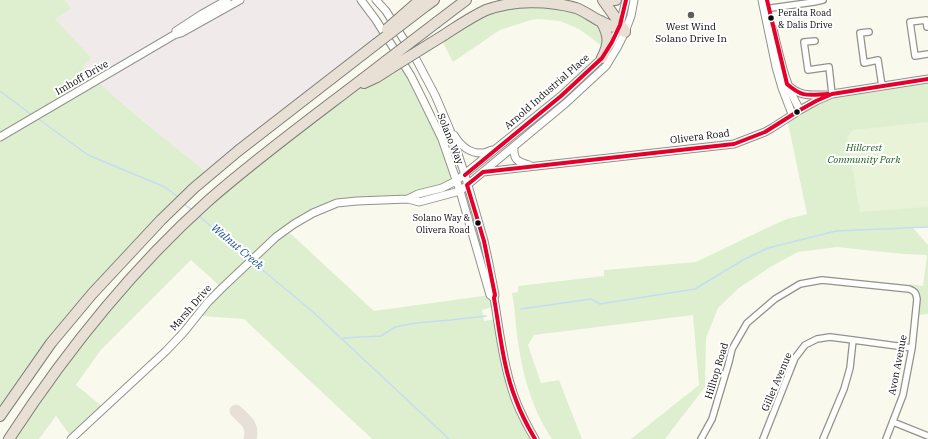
<!DOCTYPE html>
<style>
body{margin:0}
canvas{display:block;background:#f9f9ee}
</style>
<canvas width="928" height="439"></canvas>
<script>
const g = document.querySelector('canvas').getContext('2d');
g.lineJoin = 'round';
function fillPath(path, color) {
  g.fillStyle = color;
  g.fill(path, 'evenodd');
}
function strokePath(path, color, width, dash) {
  g.strokeStyle = color;
  g.lineWidth = width;
  g.lineCap = dash ? 'butt' : 'round';
  g.setLineDash(dash || []);
  g.stroke(path);
}
function write(font, color, halo, rows, align = 'center') {
  g.font = font + ' "IBM Plex Serif",serif';
  g.lineWidth = 4;
  g.setLineDash([]);
  g.textBaseline = 'middle';
  g.strokeStyle = halo;
  g.fillStyle = color;
  for (const [text, x, y, turn = 0] of rows) {
    g.save();
    g.translate(x, y);
    g.rotate((+turn || 0) * Math.PI / 180);
    g.textAlign = isNaN(turn) ? turn : align;
    if (halo) g.strokeText(text, 0, 0);
    g.fillText(text, 0, 0);
    g.restore();
  }
}
fillPath(new Path2D(`
 M65,0h162l-25,14 38,-14h121l25,36 -177,139 -87,-72 -26,-22 -14,-14 10,-9 -37,-39 15,-10z`), '#f1eaeb');
fillPath(new Path2D(`
 M0,0h65l6,9 -16,10 37,39 -10,9c40,39 85,72 127,108l-117,119 -92,122v-279l3,-2 -3,-4z
 M545,0l56,21 5,28 -27,-20 -19,-8 -22,-2 -7,1 -31,10 -47,32 -13,-25 34,-21z
 M403,61l20,39 33,81 -38,13 -22,3h-26l-13,1 -20,5 -53,28 7,3 83,77 116,-16 5,11 -13,4 2,11 13,-2 14,68 24,52h-163l-128,-120 -42,-3 6,-14 14,-14 -31,-28 -91,91 -24,34 28,23 -32,30 -16,-22 -17,23h-30l68,-96 102,-114 169,-138z
 M928,79v148l-15,1 15,17v69l-13,1 2,-16 -8,-10 1,-5 13,2 4,-31 -24,-1 -66,-7 -39,5 -26,14 -33,22 -21,20 -12,30 -1,49 -40,52h-34l68,-54 -6,-70 -159,20 -6,10 13,38 18,-3 23,59h-30c-21,-31 -30,-67 -35,-104 -2,-14 -2,-28 -5,-42l6,-1v-6l86,-10v-6l92,-8 75,-36 16,-7 20,-5 -20,-96 45,-24z`), '#deefcf');
fillPath(new Path2D(`
 M928,122v85l-68,5 -13,-75 6,-7z`), '#e8f3d8');
strokePath(new Path2D(`
 M0,91l32,24
 M37,118l51,37 77,32 14,11
 M184,204l8,6
 M198,215l50,44
 M253,262l60,50 136,127
 M521,309l70,-10 9,5 95,-15 48,-29 25,-12 68,-17 92,-4
 M343,338l38,-2 14,-9 21,-4 35,-3 35,-4`), '#c6dcf2', 1.5);
strokePath(new Path2D(`
 M236,411c9,9 18,14 14,28`), '#e7e0d8', 13);
const minor = new Path2D(`
 M764,9l50,-7 9,-2
 M927,27l-1,-7 -16,2 5,34 13,-2
 M869,32l-9,1 4,30 14,-3 4,26
 M815,41l-11,1 4,28 21,-3 3,27
 M893,422l35,14
 M701,439l11,-20 17,-57 3,-13 15,-26 28,-24 25,-15 22,-4 87,9c6,2 7,4 8,10l-5,49 -9,47 -17,44
 M763,439l32,-81 10,-13 12,-6 13,-2 23,3 59,8
 M823,439l21,-50 6,-21 3,-28`);
const tertiary = new Path2D(`
 M361,0l15,20 35,56 12,24 19,39 18,52 30,104 4,3
 M376,0l10,11 30,48 19,36 15,35 15,45 19,66 5,23 6,31 -1,3c5,29 8,59 17,88 5,19 14,36 24,53
 M762,0l14,67 6,21 10,26
 M773,29c7,28 12,56 27,81
 M176,31l26,-17 25,-14
 M789,86c12,11 22,9 37,9
 M454,135c6,10 16,19 29,18 3,0 6,-2 9,-3
 M0,137l174,-102 7,-2 59,-33
 M514,147c-1,13 4,15 15,18
 M483,172l251,-28 31,-12 7,-4 28,-18 16,-9 16,-7 96,-15
 M408,199l10,-5 24,-6 14,-7 105,-85 41,-38 10,-16 8,-17 6,-25
 M71,439l95,-88 18,-19 24,-30 14,-14 54,-51 18,-13 19,-11 24,-10 20,-2 51,-2 11,3 41,-11 106,-88 40,-37 11,-18 8,-16 6,-16 3,-16`);
const motorway = new Path2D(`
 M603,0l22,31
 M610,0h6
 M427,5l7,-5
 M601,21c8,14 9,22 1,37
 M437,22l29,-22
 M444,35c14,-9 27,-18 42,-25 28,-10 61,-10 90,-2 8,3 16,9 24,13 8,4 17,7 25,11
 M364,83l13,-6 14,-9
 M0,416l51,-73 41,-49 69,-74 33,-32 44,-37 138,-107
 M9,439c56,-86 122,-169 199,-238 57,-50 119,-94 178,-140`);
strokePath(minor, '#92928d', 8);
strokePath(tertiary, '#92928d', 9);
strokePath(motorway, '#7f7f7a', 12);
strokePath(minor, '#fefefc', 5.5);
strokePath(tertiary, '#fefefc', 7);
strokePath(motorway, '#e8e0d4', 10);
const motorwayBridge = new Path2D(`
 M387,29l33,-29
 M376,44l51,-39
 M386,61l51,-39
 M391,68l53,-33`);
strokePath(motorwayBridge, '#7f7f7a', 12, []);
strokePath(motorwayBridge, '#e8e0d4', 10);
strokePath(new Path2D(`
 M767,0l20,84c16,14 21,11 41,10
 M465,175l96,-79 41,-38 10,-16 8,-17 6,-25
 M535,439c-7,-12 -14,-25 -19,-39 -13,-32 -16,-68 -22,-102l1,-3 -11,-54 -17,-56 16,-13 251,-28 31,-12 35,-22 16,-9 16,-7 96,-15`), '#e4002b', 4);
for (const [x, y, r, color] of [
 [691,15,4,"#5e5e5a"],
 [771,18,3.5,"#0b0b0b"],
 [797,112,3.5,"#0b0b0b"],
 [478,223,3.5,"#0b0b0b"]
]) {
  const dot = new Path2D();
  dot.arc(x, y, r, 0, 2 * Math.PI);
  g.fillStyle = color;
  g.fill(dot);
  strokePath(dot, '#fff', 1.5);
}
write('9px', '#0b0b0b', '#fff', [
 ["Peralta Road",778,13],
 ["& Dalis Drive",778,25],
 ["Solano Way &",470,218,"right"],
 ["Olivera Road",470,230,"right"]
], 'left');
write('10px', '#0b0b0b', '#fff', [
 ["West Wind",691,27],
 ["Solano Drive In",691,39]
]);
write('10px', '#0b0b0b', '#fff', [
 ["Imhoff Drive",82,78,-30],
 ["Arnold Industrial Place",547,92,-41],
 ["Olivera Road",700,137,-7],
 ["Solano Way",450,139,68],
 ["Marsh Drive",191,308,-49],
 ["Avon Avenue",898,365,-79],
 ["Hilltop Road",717,371,-73],
 ["Gillet Avenue",777,382,-67]
]);
write('italic 10px', '#225f1e', '#fff', [
 ["Hillcrest",864,148],
 ["Community Park",864,160]
]);
write('italic 11px', '#194d97', '#fff', [
 ["Walnut Creek",237,247,40]
]);
</script>
